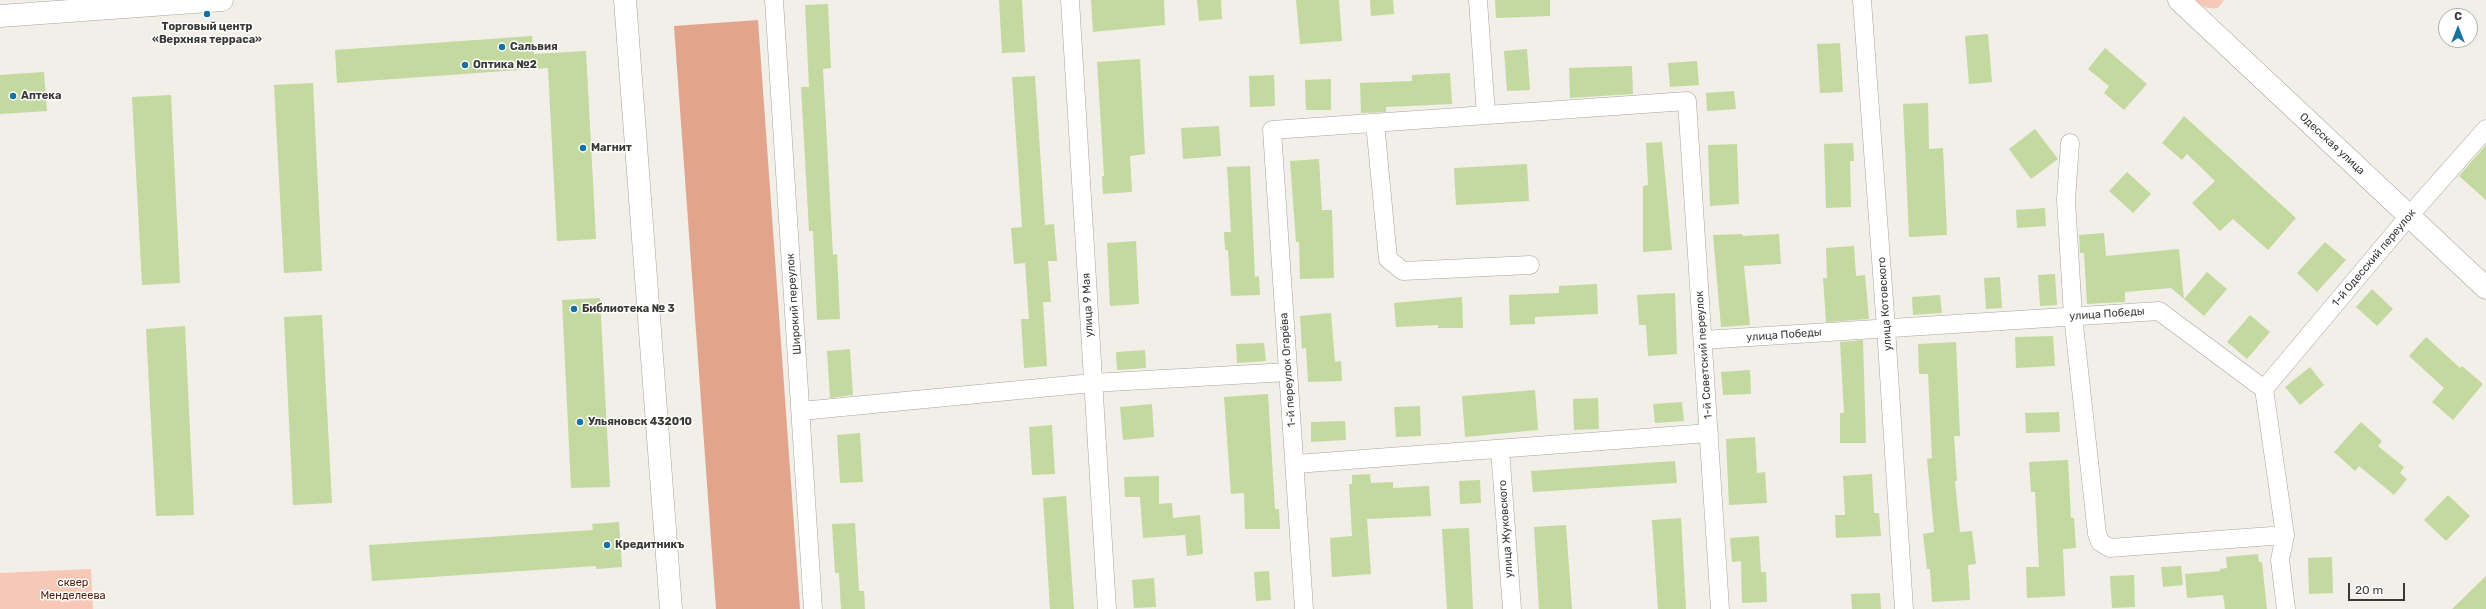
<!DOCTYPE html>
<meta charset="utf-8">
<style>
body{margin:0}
#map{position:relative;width:2486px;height:609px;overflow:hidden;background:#f1efe7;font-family:Rubik,sans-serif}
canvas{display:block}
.north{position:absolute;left:2438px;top:8px;width:40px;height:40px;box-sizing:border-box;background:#fff;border:1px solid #b0b0ae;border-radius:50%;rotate:0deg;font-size:11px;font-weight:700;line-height:16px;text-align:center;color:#393935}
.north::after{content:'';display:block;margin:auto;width:14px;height:18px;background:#1673a1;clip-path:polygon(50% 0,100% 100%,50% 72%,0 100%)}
.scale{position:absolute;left:2348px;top:583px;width:57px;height:18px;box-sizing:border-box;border:2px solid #393935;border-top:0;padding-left:5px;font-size:12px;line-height:14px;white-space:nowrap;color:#393935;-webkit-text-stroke:3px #fff;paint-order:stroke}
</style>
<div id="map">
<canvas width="2486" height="609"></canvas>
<div class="north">С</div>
<div class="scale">20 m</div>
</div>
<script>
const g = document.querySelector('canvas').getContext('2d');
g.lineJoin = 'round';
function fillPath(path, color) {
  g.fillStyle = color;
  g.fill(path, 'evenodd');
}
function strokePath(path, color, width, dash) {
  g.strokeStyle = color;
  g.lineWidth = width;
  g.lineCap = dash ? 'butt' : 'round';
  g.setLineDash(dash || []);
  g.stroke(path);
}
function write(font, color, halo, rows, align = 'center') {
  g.font = font + ' Rubik,sans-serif';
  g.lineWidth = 3;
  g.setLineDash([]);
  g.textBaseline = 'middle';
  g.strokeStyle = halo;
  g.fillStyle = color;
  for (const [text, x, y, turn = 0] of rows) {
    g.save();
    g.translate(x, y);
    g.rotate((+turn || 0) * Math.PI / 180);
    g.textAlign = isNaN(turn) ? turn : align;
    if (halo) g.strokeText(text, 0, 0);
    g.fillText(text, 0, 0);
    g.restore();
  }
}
fillPath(new Path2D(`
 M2194,0h30l-6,8c-10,1 -16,-1 -24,-8z
 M91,569l2,40h-93v-36z`), '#f7c8b6');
fillPath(new Path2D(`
 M758,20l42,589h-84l-42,-583z`), '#e1a58e');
fillPath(new Path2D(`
 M999,0h23l3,52 -23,1z
 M1091,0h73l1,25 -72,7z
 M1197,0h24l1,19 -23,2z
 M1296,0h43l3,41 -42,3z
 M1370,0h23l1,14 -23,2z
 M1495,0h55v16l-54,2z
 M828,4l3,64 -8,1 10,186 4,-1 3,65 -23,1 -4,-89h-4l-8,-144h8l-4,-82z
 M1988,34l4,48 -23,2 -4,-48z
 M532,36l2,18 52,-3 10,188 -39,2 -9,-173 -211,15 -2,-33z
 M1840,43l3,49 -23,1 -3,-49z
 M2105,48l42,36 -23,26 -20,-17 5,-7 -21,-17z
 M1527,49l3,41 -23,1 -3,-40z
 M1140,59l5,95 -15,2 2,36 -29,2 -1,-18h2l-7,-114z
 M1697,61l2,24 -29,2 -2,-24z
 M1632,66l1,28 -63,4 -1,-30z
 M44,72l3,39 -47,3v-39z
 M1450,73l2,31 -66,3v5l-25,1 -1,-30 52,-2v-6z
 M1274,75l1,31 -25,1 -1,-31z
 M1035,76l10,149 9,-1 3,37h-9l3,41h-8l4,64 -23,2 -3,-49h8l-4,-56 -11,1 -3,-36 11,-1 -10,-150z
 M1331,79v31h-25l-1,-30z
 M313,83l9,188 -38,2 -10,-188z
 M1734,91l2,18 -29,2 -1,-18z
 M171,95l9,188 -38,2 -10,-188z
 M1928,103l1,46 14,-1 4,87 -38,2 -6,-133z
 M2184,116l112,102 -28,32 -35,-31 -13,12 -28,-28 23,-22 -28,-27 -5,6 -20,-17z
 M1219,126l2,30 -38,3 -2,-31z
 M2035,129l23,30 -27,20 -22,-30z
 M1662,142l10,108 -29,2v-66l5,-1 -2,-42z
 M1853,143l1,18h-4l1,46 -25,1 -2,-64z
 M1737,144l2,60 -29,2 -2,-61z
 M2486,145v55l-27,-24z
 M1319,159l3,51h10l2,68 -34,1 -1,-37h-3l-6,-81z
 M1527,164l2,37 -73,4 -2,-37z
 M1250,166l5,111 4,-1 1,19 -29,1 -3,-46h-3l-1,-18h7l-4,-65z
 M2127,172l24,22 -18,19 -24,-22z
 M2045,208l1,18 -29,2 -1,-18z
 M2104,233l2,23 73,-7 5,50 -13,-11 -46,4v10l-38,2 -3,-51h-4l-1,-18z
 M1742,234l1,2 36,-2 2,30 -37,2 6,59 -29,2 -8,-92z
 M1136,241l3,63 -29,2 -3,-63z
 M2325,242l21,18 -29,32 -20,-19z
 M1854,246l2,30 9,-1 4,44 -43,3 -3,-44h4l-1,-30z
 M2207,272l20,17 -23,27 -20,-17z
 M2055,274l2,31 -17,1 -2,-31z
 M2000,277l2,31 -16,1 -2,-31z
 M1597,284l1,30 -63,3v7l-25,1 -1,-30 50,-2v-7z
 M2372,289l21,20 -16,17 -21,-19z
 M1675,293l2,61 -29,2 -2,-31h-7l-2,-30z
 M1940,295l2,18 -29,2 -1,-18z
 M1462,297l1,31h-25v-3l-42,2 -2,-24z
 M600,298l10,189 -39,1 -9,-188z
 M1331,313l4,49 6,-1 1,20 -34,1 -2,-34 -4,1 -2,-33z
 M322,315l10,188 -39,2 -9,-188z
 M2250,315l20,17 -23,27 -20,-17z
 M185,326l9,189 -38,1 -10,-187z
 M2053,336l2,30 -39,2 -1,-31z
 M2426,337l34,31 2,-2 21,18 -30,36 -21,-18 12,-14 -35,-32z
 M1863,340l3,103h-26v-30h4l-4,-71z
 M1956,342l4,94h-6l3,45h-2l5,51 12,-1 4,33 -8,1 2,35 -38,2 -2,-33h-3l-4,-35 11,-2 -7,-73 5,-1 -4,-84h-9l-1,-30z
 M1264,343l2,18 -29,2 -1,-19z
 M850,349l3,46 -23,3 -3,-47z
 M1145,350l1,18 -29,2 -1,-18z
 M2310,367l14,18 -24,20 -15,-18z
 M1750,370l1,24 -28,1 -2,-23z
 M1535,390l3,40 -73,7 -3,-41z
 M1268,394l7,115h4l1,20h-35l-1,-36 -13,1 -7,-97z
 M1598,398l1,31 -25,1 -1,-31z
 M1682,402l2,19 -29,2 -2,-19z
 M1152,404l2,33 -31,3 -3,-33z
 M1420,406l1,30 -25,1 -2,-30z
 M2059,412l1,20 -34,1 -1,-20z
 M1345,421l1,19 -35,2v-20z
 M2361,422l21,19 -4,5 26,21 -4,6 7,6 -13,16 -35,-29 -4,5 -21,-19z
 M1052,425l3,49 -23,1 -3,-48z
 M860,433l3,49 -23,1 -3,-48z
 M1755,437l2,36 8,-1 2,31 -38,2 -3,-66z
 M2068,460l3,58h3l2,30 -13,1 2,47 -38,2 -1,-31h13l-4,-75h-4l-2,-30z
 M1675,461l2,22 -144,9 -2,-21z
 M1370,474l1,9 22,-1v6l36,-2 2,30 -64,3 4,55 -39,3 -2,-39 22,-2 -3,-52h3v-9z
 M1872,474l2,39h5l2,23 -45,2 -1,-23h10l-2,-39z
 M1159,476v28l13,-1 1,15 27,-3 3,39 -16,2 -2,-21 -42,3 -3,-41h-15l-1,-20z
 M1480,480l1,23 -21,1 -1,-23z
 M2448,495l22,21 -24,25 -22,-21z
 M1066,496l8,113h-24l-7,-111z
 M1681,518l5,91h-28l-6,-89z
 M619,522l3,45 -26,2v-3l-224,15 -3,-36 224,-15 -1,-6z
 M855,523l4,68h5l1,18h-24l-2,-36h-4l-3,-49z
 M1566,525l6,84h-33l-5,-82z
 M1469,528l4,81h-26l-5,-80z
 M1759,536l2,36h5l1,30 -25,1 -1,-42 -9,1 -2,-24z
 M2258,554l1,8h3l5,47h-42l-2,-14 -36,3 -2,-24 35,-3v-2l7,-1 -1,-11z
 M2332,557l1,36 -24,1 -1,-36z
 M2181,566l2,19 -20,2 -2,-20z
 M1269,571l2,29 -15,1 -2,-29z
 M2134,575l1,32 -23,1 -2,-32z
 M2486,576v33h-34z
 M1154,578l2,29 -22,1 -2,-28z
 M1880,593l1,16h-29l-1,-15z`), '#c3d9a0');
const street = new Path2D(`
 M774,0l39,609
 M1070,0l37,609
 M1478,0l8,115
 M1862,0l24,328 18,281
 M1375,123l13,136 15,12 127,-6
 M2070,143l-4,57 7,116 24,218 3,8 10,6 175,-13
 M1703,340l456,-29 105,78 21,146 -5,25 6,49
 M2264,389l145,-173 77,-87
 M801,411l291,-28 196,-11
 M1500,449l12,160
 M1296,464l413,-31
 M1304,609l-32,-479 415,-29 33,508`);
const secondary = new Path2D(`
 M625,0l46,609
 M2179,0l307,288
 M0,16l222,-16`);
strokePath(street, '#a6a49c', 19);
strokePath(secondary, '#a6a49c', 23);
strokePath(street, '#fff', 18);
strokePath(secondary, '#fff', 22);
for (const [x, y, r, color] of [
 [207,14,4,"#1673a1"],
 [502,47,4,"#1673a1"],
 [465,65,4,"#1673a1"],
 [13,96,4,"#1673a1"],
 [583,148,4,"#1673a1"],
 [574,309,4,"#1673a1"],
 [580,422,4,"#1673a1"],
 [607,545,4,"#1673a1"]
]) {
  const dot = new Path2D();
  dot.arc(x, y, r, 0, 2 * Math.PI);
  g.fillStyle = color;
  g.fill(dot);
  strokePath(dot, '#fff', 1.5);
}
write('bold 11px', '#393935', '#fff', [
 ["Торговый центр",207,27,"center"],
 ["«Верхняя терраса»",207,40,"center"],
 ["Сальвия",510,47],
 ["Оптика №2",473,65],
 ["Аптека",21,96],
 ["Магнит",591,148],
 ["Библиотека № 3",582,309],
 ["Ульяновск 432010",588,422],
 ["Кредитникъ",615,545]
], 'left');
write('11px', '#393935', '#fff', [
 ["Одесская улица",2332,144,43],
 ["1-й Одесский переулок",2374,258,-50],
 ["Широкий переулок",794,304,-94],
 ["улица Котовского",1885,304,-94],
 ["улица 9 Мая",1088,305,-93],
 ["улица Победы",2107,314,-4],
 ["улица Победы",1784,335,-4],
 ["1-й Советский переулок",1704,355,-94],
 ["1-й переулок Огарёва",1288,370,-94],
 ["улица Жуковского",1506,529,-94]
]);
write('11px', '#562008', '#fff', [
 ["сквер",73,583],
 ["Менделеева",73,596]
]);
</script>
